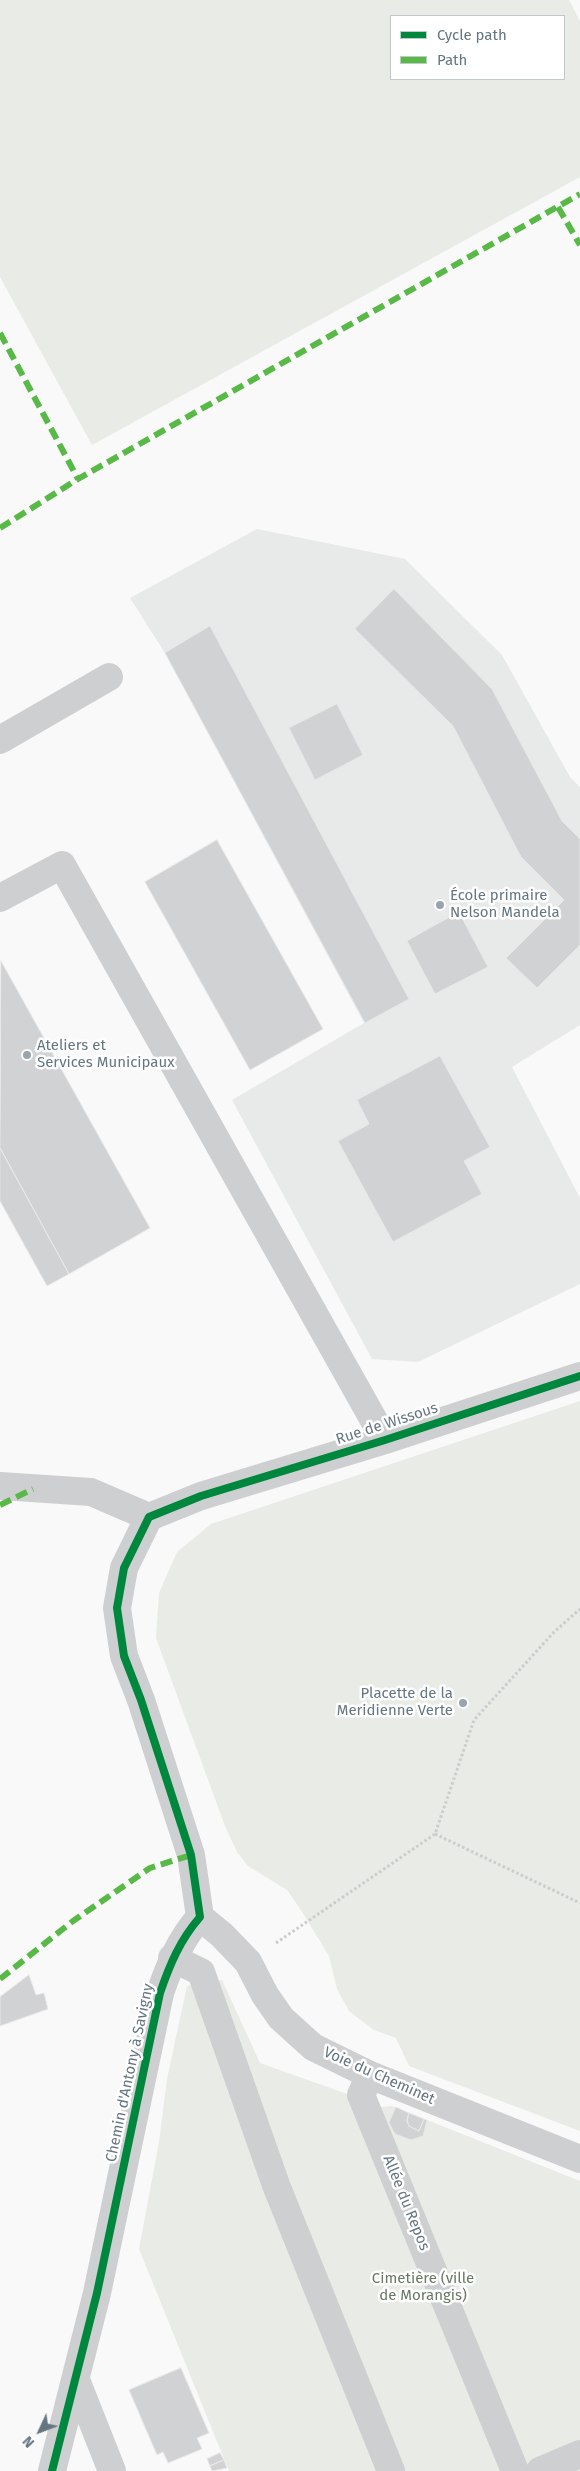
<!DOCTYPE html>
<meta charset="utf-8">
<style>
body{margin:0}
#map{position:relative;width:580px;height:2471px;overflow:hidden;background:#f9f9f9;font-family:"Fira Sans",sans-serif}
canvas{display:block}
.legend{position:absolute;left:390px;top:15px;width:175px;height:65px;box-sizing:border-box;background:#fff;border:1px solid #c1c8cd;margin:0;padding:6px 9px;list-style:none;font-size:15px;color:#657683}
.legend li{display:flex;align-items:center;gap:10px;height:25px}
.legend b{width:25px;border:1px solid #c1c8cd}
.north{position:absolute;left:15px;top:2406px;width:50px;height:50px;-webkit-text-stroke:4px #fff;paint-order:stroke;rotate:227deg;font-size:14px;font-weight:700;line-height:20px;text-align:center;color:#657683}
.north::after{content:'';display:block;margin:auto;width:18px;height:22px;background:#657683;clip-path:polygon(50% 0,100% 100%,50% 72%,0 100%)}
</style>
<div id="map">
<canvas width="580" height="2471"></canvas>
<ul class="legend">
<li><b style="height:6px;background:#00873e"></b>Cycle path</li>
<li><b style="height:6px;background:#58b947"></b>Path</li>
</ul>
<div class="north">N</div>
</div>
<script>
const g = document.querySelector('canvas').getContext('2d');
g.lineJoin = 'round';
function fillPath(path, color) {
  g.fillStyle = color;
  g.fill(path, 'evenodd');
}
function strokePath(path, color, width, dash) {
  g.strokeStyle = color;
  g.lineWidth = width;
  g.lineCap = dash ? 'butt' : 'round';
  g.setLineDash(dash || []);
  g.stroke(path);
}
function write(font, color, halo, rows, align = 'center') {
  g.font = font + ' "Fira Sans",sans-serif';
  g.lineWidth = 5;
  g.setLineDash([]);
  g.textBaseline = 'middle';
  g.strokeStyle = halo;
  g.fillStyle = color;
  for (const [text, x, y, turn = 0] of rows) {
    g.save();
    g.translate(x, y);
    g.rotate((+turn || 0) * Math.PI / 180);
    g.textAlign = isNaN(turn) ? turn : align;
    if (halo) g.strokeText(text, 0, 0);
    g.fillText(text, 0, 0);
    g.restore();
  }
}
fillPath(new Path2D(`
 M257,529l148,30 97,96 68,122 10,10v238l-68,42 68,131v86l-162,78 -46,-3 -140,-259 132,-77 -199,-370 -35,-55z`), '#e8e9e9');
fillPath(new Path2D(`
 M0,0h569l11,21v156l-488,268 -92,-168zM391,16h173v63h-173z
 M580,1401v730l-171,-65 -13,-28 -22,-8 -25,-19 -12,-22 -8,-33 -28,-46 -14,-20 -39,-24 -11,-14 -12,-26 -69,-188 3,-45 18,-41 34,-28z
 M222,1980l38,83 90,32 6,14 36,-3 188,75v290h-351l-90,-222 20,-107 8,-63 20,-93z`), '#e8ebe6');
const building = new Path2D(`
 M394,589l98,100 70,132 18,18v106l-43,43 -31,-30 58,-58 -43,-43 -68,-131 -98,-97z
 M210,626l199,373 -44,24 -200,-370z
 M337,704l26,51 -48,25 -26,-52z
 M217,840l106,189 -73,41 -105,-188z
 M459,912l29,55 -53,27 -28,-53z
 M1,961l149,267 -81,46 -69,-126z
 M440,1056l50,91 -26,14 18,33 -89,48 -55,-101 31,-17 -12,-24z
 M0,1148l69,126 -22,12 -47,-85z
 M29,1975l7,20 8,-2 4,16 -48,17v-29z
 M396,2107l13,6 -2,8 2,5 10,5 5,-12 3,1 -4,16 -12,4 -16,-6 -6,-11z
 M409,2113l15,6 -5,12 -10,-5 -2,-5z
 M181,2368l28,65 -12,5 5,11 -34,14 -5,-11 -6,3 -28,-65z
 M220,2453l4,7 -14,6 -3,-7z
 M224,2460l3,8 -15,3 -2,-5z`);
fillPath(building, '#d0d2d3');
strokePath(building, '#e8e8e8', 1);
strokePath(new Path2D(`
 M435,1834l145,69
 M276,1943l159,-109 39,-114 80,-88 26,-23`), '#cbcccd', 3, [2.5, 2.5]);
strokePath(new Path2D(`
 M0,740l109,-63
 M0,898l62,-33 323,575
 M0,1486l91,6 58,25
 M200,1917l22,18 26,27 17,33 16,23 32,29 57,28 210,84
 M172,1958l29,14 75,213 115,286
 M370,2075l-9,20 154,376
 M76,2380l36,91
 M52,2471l45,-178 63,-300c10,-29 20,-53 40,-76l-9,-62 -50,-155 -17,-44 -7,-48 7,-40 25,-51 52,-21 184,-56 195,-64
 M540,2471l40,-17`), '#cecfd0', 28);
strokePath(new Path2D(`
 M558,207l22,38
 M0,333l78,146
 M0,528l78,-49 502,-285
 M0,1505l33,-16
 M0,1979l73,-58 77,-53 41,-13`), '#58b947', 6, [12, 6]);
strokePath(new Path2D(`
 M52,2471l45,-178 63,-300c10,-29 20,-53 40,-76l-9,-62 -50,-155 -17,-44 -7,-48 7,-40 25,-51 52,-21 184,-56 195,-64`), '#00873e', 8);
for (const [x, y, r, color] of [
 [440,905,5,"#99a4ac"],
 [27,1055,5,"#99a4ac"],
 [463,1703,5,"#99a4ac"]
]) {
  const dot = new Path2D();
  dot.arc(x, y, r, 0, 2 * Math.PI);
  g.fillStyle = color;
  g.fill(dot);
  strokePath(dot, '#fff', 2);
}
write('15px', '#657683', '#fff', [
 ["École primaire",450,896],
 ["Nelson Mandela",450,913],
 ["Ateliers et",37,1046],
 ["Services Municipaux",37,1063],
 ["Placette de la",453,1694,"right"],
 ["Meridienne Verte",453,1711,"right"]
], 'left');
write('15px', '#657683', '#fff', [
 ["Rue de Wissous",387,1424,-18],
 ["Chemin d'Antony à Savigny",130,2073,-78],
 ["Voie du Cheminet",379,2076,24],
 ["Allée du Repos",406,2203,68]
]);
write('15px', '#687a64', '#fff', [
 ["Cimetière (ville",423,2279],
 ["de Morangis)",423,2296]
]);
</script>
